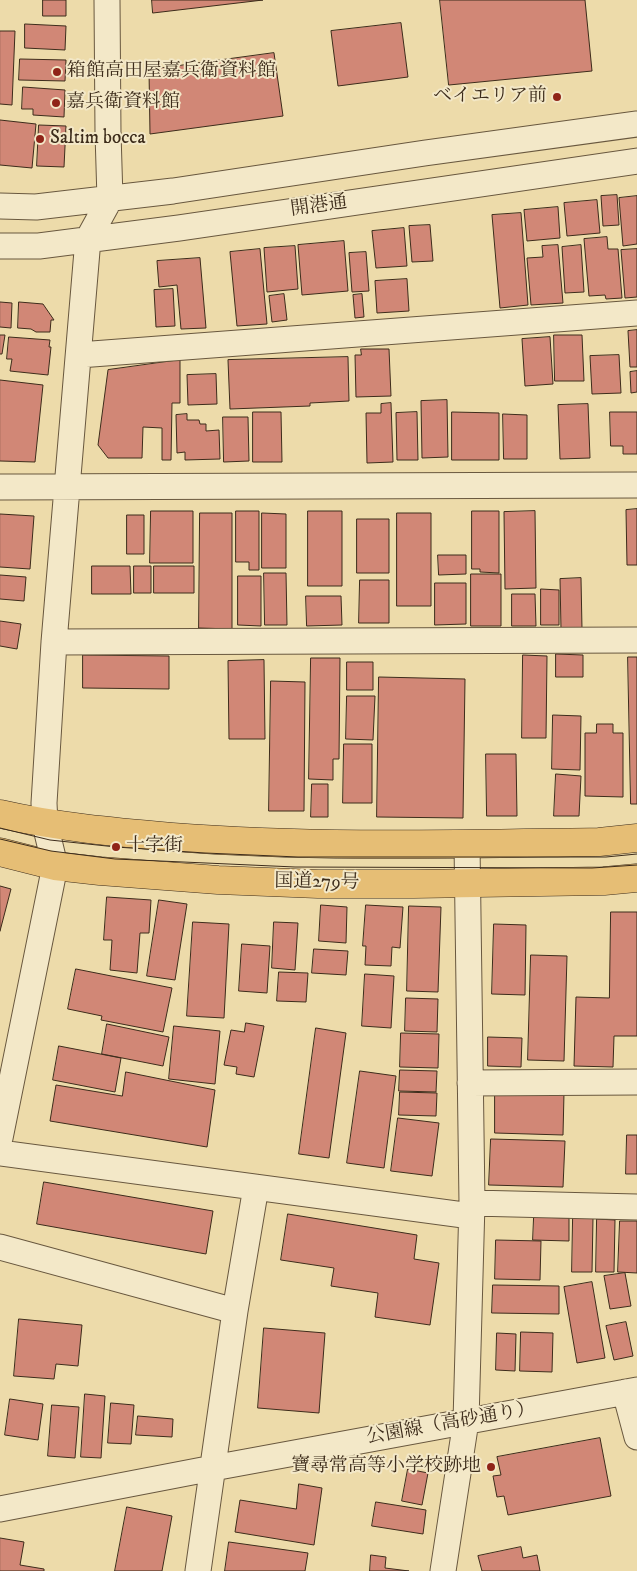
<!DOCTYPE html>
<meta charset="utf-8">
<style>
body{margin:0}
canvas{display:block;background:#eddbaa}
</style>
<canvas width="637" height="1571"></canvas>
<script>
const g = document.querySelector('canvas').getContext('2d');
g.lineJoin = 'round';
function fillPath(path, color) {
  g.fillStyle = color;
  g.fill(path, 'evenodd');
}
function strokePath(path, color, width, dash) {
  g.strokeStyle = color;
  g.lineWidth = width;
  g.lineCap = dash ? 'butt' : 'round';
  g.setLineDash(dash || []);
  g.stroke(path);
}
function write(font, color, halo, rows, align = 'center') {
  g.font = font + ' "IM FELL DW Pica","Noto Serif JP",serif';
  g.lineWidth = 4;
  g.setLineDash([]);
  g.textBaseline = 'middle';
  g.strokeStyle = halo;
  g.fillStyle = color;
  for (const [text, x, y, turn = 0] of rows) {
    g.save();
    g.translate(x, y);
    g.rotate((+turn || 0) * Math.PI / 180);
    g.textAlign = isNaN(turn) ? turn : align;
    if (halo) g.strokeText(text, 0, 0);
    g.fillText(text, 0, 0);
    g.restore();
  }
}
const building = new Path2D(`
 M43,0h23v16h-23z
 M152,0h111l-110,13z
 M440,0h145l7,71 -143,14z
 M401,23l7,54 -70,9 -7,-55z
 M25,24l41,2 -1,24 -40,-2z
 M0,31h15l-3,74 -12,-1z
 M274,53l9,63 -133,18 -1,-64z
 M20,59l46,1 -1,21 -46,-1z
 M23,87l42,3 -1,27 -31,-2v-6h-11z
 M0,120l36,4 -4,44 -32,-3z
 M39,125l27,1 -2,41 -27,-1z
 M617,195l2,30 -16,1 -2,-30z
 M637,196v48l-14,2 -4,-48z
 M597,200l3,33 -33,3 -3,-33z
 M558,207l2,31 -33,3 -3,-31z
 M521,213l7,92 -28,3 -8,-93z
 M430,225l3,36 -21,1 -3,-36z
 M404,228l3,38 -31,2 -4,-37z
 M607,237l1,12h10l4,49 -16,1 -1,-4 -16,1 -5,-57z
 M344,241l4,50 -46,4 -4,-50z
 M558,245l5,58 -32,2 -4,-47 16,-1 -1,-11z
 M581,245l3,47 -19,1 -3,-46z
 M295,246l3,43 -31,3 -3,-44z
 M260,249l7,75 -30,2 -7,-74z
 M637,249v48l-12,1 -4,-48z
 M366,252l3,39 -17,1 -3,-39z
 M200,258l6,70 -25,1 -4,-44 -18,2 -2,-26z
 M407,279l2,32 -32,2 -2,-32z
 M173,289l2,37 -19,1 -2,-37z
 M284,294l3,26 -15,2 -3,-26z
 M362,294l2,23 -9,1 -2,-23z
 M0,302l12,1 -1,25 -11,-1z
 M19,302l24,2 11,16h-3l-1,12h-14l-5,-3 -13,-1z
 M637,330v37h-7l-2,-36z
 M0,335h5l-3,19h-2z
 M554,335h28l2,46h-29z
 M9,337l41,3 -1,7h2l-3,28 -38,-4 2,-12h-5z
 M550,337l3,47 -28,2 -3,-47z
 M361,349h28l2,47 -35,1 -1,-42h6z
 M619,355l2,38 -29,1 -2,-38z
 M348,357l1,44 -39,2v3l-80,3 -2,-49z
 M180,360v43h-8l-1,57h-9v-32l-19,-1 -1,31h-34l-10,-13 10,-75z
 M637,371v21l-6,1 -1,-21z
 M216,374l1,30 -29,1 -1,-30z
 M0,380l43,5 -8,77 -35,-1z
 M447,400l1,57 -26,1 -1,-57z
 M391,403l2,59 -26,1 -1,-50h15v-9z
 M588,404l2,54 -30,1 -2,-54z
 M253,412h28l1,50h-29z
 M417,412l1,48h-21l-1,-47z
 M452,412l47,1v47h-47z
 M610,412h27v42h-14v-8h-12z
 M187,414v6h12l1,4h6v7l13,-1 1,29 -35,1v-8l-8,1 -1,-38z
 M503,414l24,1v44h-23z
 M223,417h25l1,44 -25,1z
 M637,509v56h-10l-1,-55z
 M151,511h42v52h-43z
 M236,511h23v59h-10v-8h-13z
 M308,511h34v75h-34z
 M472,511h27v62l-19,-1v-3h-8z
 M535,511l1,77 -31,1 -1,-77z
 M200,513h32v116l-33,-1z
 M262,513l24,1v54h-24z
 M397,513h34v93h-34z
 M0,514l34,2 -4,53 -30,-2z
 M127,515h17v39h-17z
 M357,519h32v54h-32z
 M438,555h28v19l-27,1z
 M92,566h38l1,28h-39z
 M134,566h17v27h-17z
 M154,566h40v27h-40z
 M264,573h22l1,52h-22z
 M471,574h30v52h-30z
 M0,575l26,2 -2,24 -24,-2z
 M238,576h23v50l-23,-1z
 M581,578l1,51h-21l-1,-50z
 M360,580h29v43h-30z
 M435,583h31v41l-31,1z
 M541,589l18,1v35h-18z
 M512,594h23l1,32h-24z
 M306,596h35l1,29 -35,1z
 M0,621l21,3 -4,25 -17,-3z
 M556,654l27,1v22h-27z
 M83,655l86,1v33l-86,-1z
 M523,655l24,1 -1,82h-24z
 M628,657h9v147h-6z
 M311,658h29l-1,101h-6v21l-24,-1z
 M264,660l1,79h-36l-1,-78z
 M347,662h26v28h-26z
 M379,677l86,2 -2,139 -86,-1z
 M271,681l34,1 -1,129h-35z
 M347,696h28l-2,44 -27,-1z
 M553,715l28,1 -1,54 -28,-1z
 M597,724h16v9h10v64l-38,-1v-63h11z
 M344,744h28v59h-29z
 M486,754h30l1,62h-30z
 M556,774l25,2 -2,40h-25z
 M312,784h16v33h-17z
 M0,886l11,3 -11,42z
 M107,897l44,3 -2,33h-9l-3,40 -27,-3 2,-30h-8z
 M159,900l28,4 -12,76 -28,-4z
 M321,905l26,2 -1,36 -27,-2z
 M366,905l37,2 -3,41 -8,-1 -1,19 -26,-1 1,-19h-3z
 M409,906l32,1 -3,85 -31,-1z
 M611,912h26v124h-23l-1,31 -39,-1 2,-69 33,1z
 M193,922l36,2 -5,94 -37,-2z
 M274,922l24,1 -3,47 -23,-2z
 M494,924l32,1 -1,70 -33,-1z
 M242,944l28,2 -3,47 -28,-2z
 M314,949l34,2 -2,24 -34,-2z
 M531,955l36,1 -3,105 -36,-1z
 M76,969l96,19 -9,44 -62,-12 1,-4 -34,-7z
 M279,972l29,1 -2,29 -29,-1z
 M365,974l29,2 -3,52 -29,-2z
 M406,998l32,1 -1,33 -32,-1z
 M246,1023l18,3 -10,51 -18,-3 1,-7 -13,-2 7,-35 13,2z
 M107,1024l62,13 -6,29 -61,-12z
 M174,1026l46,5 -5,53 -46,-5z
 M316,1028l30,5 -17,125 -30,-4z
 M401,1033l38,1 -1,34 -38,-1z
 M488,1037l34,1 -1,29 -33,-1z
 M59,1046l62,12 -6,34 -62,-12z
 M400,1070l37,1 -1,21 -37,-1z
 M360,1071l36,5 -12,92 -37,-5z
 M126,1072l89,18 -8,57 -157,-26 6,-36 66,11z
 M495,1091l69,2 -1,42 -68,-2z
 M400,1092l37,1 -1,23 -37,-1z
 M398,1118l41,5 -7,53 -41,-5z
 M627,1135h10v39h-11z
 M491,1139l74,2 -2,46 -74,-2z
 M44,1182l169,29 -7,43 -169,-30z
 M288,1214l129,21 -3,24 25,4 -9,62 -55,-8 3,-24 -47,-7 3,-18 -53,-8z
 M534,1217l35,1v23l-36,-1z
 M573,1218h20l-1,54h-20z
 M597,1219l18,1 -1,52h-18z
 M620,1221h17v52l-19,-1z
 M496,1240l45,1 -1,39 -45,-1z
 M625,1273l6,33 -21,3 -6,-33z
 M592,1282l13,76 -28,5 -13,-76z
 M493,1285l66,1v28l-67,-1z
 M19,1319l63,6 -4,41 -22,-2 -2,15 -40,-3z
 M626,1322l7,34 -19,4 -8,-34z
 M264,1328l61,5 -6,80 -61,-5z
 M521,1332l32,1 -1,39 -32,-1z
 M497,1333l19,1 -1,37 -19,-1z
 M85,1394l20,2 -4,62 -20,-1z
 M10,1399l33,5 -5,36 -33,-5z
 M111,1403l23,2 -3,39 -23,-1z
 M52,1405l27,2 -4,51 -27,-2z
 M138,1416l35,3 -1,18 -36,-2z
 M600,1438l11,58 -103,19 -4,-19 -7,1 -4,-21 8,-1 -4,-18z
 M408,1469l20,4 -6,32 -20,-4z
 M299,1484l23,4 -8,57 -79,-13 5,-32 56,9z
 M376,1502l50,8 -3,24 -51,-8z
 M127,1507l45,9 -10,55h-47z
 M0,1538l24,4 -4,23 24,4v2h-44z
 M229,1542l79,11 -3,18h-80z
 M521,1547l2,11 14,-3 3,16h-58l-4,-15z
 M371,1555l15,2 -1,11 24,3h-39z`);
fillPath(building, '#d18776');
strokePath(building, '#3d2c1b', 1);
const minor = new Path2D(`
 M0,206l36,1 137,-16 252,-38 212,-29
 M0,246h39l140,-18 458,-67
 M79,355l558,-42
 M0,487l637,-2
 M54,642l583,-2
 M470,1083l167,-1
 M0,1138l55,-272 -10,-42 -1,-21 10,-161 34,-403 22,-40 -2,-66 -1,-133
 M0,1153l471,63
 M472,1203l165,4
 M0,1247l235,64
 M625,1392l12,45
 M0,1509l213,-41 424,-78
 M198,1571l37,-260 21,-124
 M443,1571l23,-150 6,-218 -5,-359`);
const highway = new Path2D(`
 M0,814c57,13 114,18 172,23 142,11 285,7 427,5l38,-4
 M0,852l55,14 45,5 118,9 100,4h96l190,-3 33,-3`);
strokePath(minor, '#69583f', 27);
strokePath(highway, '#3d2c1b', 29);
strokePath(minor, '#f3e8c8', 25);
strokePath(highway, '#e6be75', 28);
strokePath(new Path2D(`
 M0,828l50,12 66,7 89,6 93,4h308l31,-3
 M0,839l51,12 64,8 91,4 89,4 297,1 45,-3`), '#3d2c1b', 1);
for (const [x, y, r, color] of [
 [57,72,5,"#8f2418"],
 [557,97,5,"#8f2418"],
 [56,103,5,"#8f2418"],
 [40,139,5,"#8f2418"],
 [116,847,5,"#8f2418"],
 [491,1467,5,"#8f2418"]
]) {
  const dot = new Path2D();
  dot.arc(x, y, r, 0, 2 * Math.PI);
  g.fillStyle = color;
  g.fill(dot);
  strokePath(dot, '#f3e8c8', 2);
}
write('19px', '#3d2c1b', '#f3e8c8', [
 ["箱館高田屋嘉兵衛資料館",67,72],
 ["ベイエリア前",547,97,"right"],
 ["嘉兵衛資料館",66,103],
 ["Saltim bocca",50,139],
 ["十字街",126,847],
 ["寶尋常高等小学校跡地",481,1467,"right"]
], 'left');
write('19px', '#3d2c1b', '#f3e8c8', [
 ["開港通",319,207,-8],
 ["国道279号",317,883,1],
 ["公園線（高砂通り）",451,1424,-10]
]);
</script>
